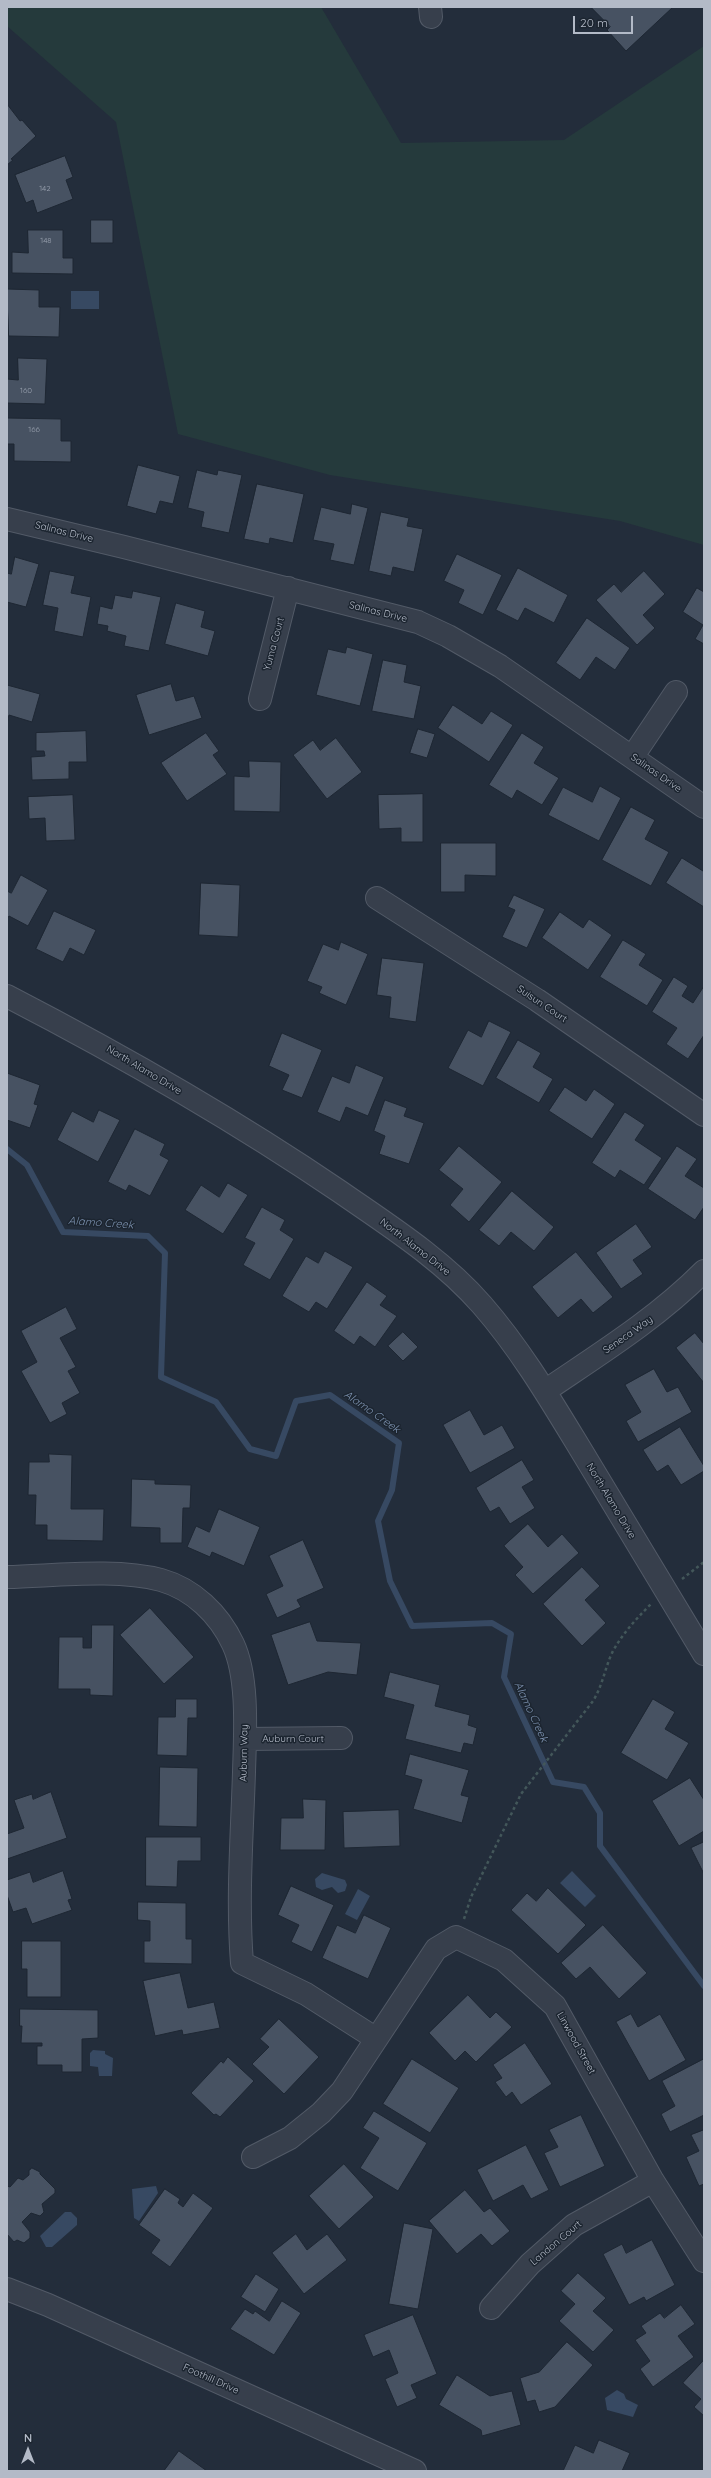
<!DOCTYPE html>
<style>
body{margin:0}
#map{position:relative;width:711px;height:2478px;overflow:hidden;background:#232d3b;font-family:Quicksand,sans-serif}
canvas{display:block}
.frame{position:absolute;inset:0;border:8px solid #b3bac7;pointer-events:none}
.north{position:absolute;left:8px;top:2430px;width:40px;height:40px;-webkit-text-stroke:3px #1c2530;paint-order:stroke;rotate:0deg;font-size:11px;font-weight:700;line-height:16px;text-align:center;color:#b3bac7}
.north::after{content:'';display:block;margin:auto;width:14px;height:18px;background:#b3bac7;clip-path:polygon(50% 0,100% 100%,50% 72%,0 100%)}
.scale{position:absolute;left:573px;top:16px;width:60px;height:18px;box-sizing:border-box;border:2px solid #b3bac7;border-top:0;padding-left:5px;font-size:12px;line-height:14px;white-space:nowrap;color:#b3bac7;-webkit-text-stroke:3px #1c2530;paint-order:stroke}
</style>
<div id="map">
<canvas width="711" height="2478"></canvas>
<div class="frame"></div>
<div class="north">N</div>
<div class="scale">20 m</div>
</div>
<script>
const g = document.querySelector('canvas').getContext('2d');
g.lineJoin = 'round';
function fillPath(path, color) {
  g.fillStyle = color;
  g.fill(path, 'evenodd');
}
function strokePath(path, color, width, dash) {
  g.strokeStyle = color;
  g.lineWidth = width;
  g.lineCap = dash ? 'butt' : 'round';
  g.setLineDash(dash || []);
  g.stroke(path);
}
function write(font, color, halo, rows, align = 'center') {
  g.font = font + ' Quicksand,sans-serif';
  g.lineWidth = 3;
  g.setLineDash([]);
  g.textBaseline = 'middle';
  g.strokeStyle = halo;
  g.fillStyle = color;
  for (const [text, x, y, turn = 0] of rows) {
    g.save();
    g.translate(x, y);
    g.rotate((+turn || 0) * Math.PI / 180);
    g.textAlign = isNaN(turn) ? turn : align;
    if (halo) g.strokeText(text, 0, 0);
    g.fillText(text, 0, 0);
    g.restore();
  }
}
fillPath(new Path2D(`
 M7,7h314l80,136 163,-3 140,-94v499l-84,-24 -290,-46 -152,-41 -62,-312 -109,-96z`), '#253a3c');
fillPath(new Path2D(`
 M71,291h28v18h-28z
 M572,1871l24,25 -11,11 -25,-24z
 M322,1873l23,7 2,5 -2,6 -7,2 -6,-6 -10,3 -6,-3 -1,-8z
 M358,1889l12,7 -13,24 -12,-6z
 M93,2050l12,1v3l8,4 -1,18h-13l-1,-9 -8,-1v-13z
 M156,2186l2,7 -19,28 -5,-3 -2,-29z
 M65,2212h6l6,6v7l-25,22h-6l-6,-11z
 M617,2390l7,4 2,5 12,6 -5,12 -26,-7 -2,-12z`), '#374962');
strokePath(new Path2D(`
 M7,1149l20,16 36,67 85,4 17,17 -4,124 55,25 34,47 26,7 20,-55 34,-6 69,48 -7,47 -14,31 12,60 22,45 80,-3 19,11 -7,43 49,105 31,5 16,26v33l104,140`), '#374962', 6);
const building = new Path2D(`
 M591,7h82l-47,44 -19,-21 3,-3z
 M7,104l13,17 2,-1 14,16 -25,23 2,1 -6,5z
 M65,156l8,21 -7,3 7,19 -36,14 -4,-13 -7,3 -11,-28z
 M91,220h22v23h-22z
 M28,230h35v28h10v16l-61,-1v-21l16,1z
 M7,289l32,1v17h21l-1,30 -50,-1z
 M18,358l29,1 -2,45 -38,-1v-24l11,1z
 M7,418l54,1v22h10v21l-57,-1v-17h-7z
 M138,465l42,11 -7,28 -13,-3 -4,13 -29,-8z
 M197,470l20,5 1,-5 24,5 -13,58 -28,-6 3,-15 -16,-4z
 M257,484l47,10 -11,49 -23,-5 -1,6 -25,-5z
 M352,504l16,4 -14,57 -24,-5 4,-16 -21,-4 8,-33 29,7z
 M381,512l28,6 -2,8 16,3 -9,43 -21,-5 -2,9 -22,-5z
 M457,554l45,21 -19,40 -25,-12 6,-13 -20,-9z
 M15,557l24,7 -13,43 -19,-5v-29l4,1z
 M518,568l50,27 -14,28 -29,-15 -7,13 -22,-11z
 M50,571l25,5 -4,17 20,4 -8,40 -29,-6 4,-23 -15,-3z
 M644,571l21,23 -22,21 12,13 -18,17 -41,-45 18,-16 7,8z
 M697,588l7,4v52l-9,-5 8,-14 -20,-13z
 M133,591l28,6 -12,54 -25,-5 2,-10 -19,-5 1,-5 -11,-2 3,-18 12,3 3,-14 16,3z
 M176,603l29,8 -4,16 14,4 -7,25 -43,-12z
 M587,618l43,30 -15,22 -19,-13 -16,23 -24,-17z
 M347,647l26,7 -13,52 -44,-11 12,-46 17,4z
 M383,660l24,5 -3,17 17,4 -7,33 -42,-8z
 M171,684l5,17 18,-5 8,22 -53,17 -13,-40z
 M7,685l33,9 -8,28 -23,-7 -2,8z
 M453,705l29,19 9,-13 22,14 -24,37 -51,-34z
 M418,729l17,5 -8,24 -17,-5z
 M86,731l1,31h-18v17l-37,1 -1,-23 14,-1 -1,-5h-8v-18z
 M206,733l13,18 -6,4 14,19 -40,27 -26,-38z
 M522,733l22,14 -10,16 25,15 -17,27 -25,-15 -5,9 -23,-14z
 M336,738l26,34 -35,27 -34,-44 20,-15 7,10z
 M249,761l32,1 -1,50 -46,-1v-35l15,1z
 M600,786l21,12 -22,43 -51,-26 15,-28 29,15z
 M423,794v48h-22v-14l-22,1 -1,-34z
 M73,795l2,45 -29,1 -1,-23 -16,1 -1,-22z
 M631,807l24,13 -10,19 24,13 -18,34 -49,-26z
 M441,843h55v33l-31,-1v17h-24z
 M682,858l21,13 1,-1v37l-38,-24z
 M21,875l27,15 -20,36 -19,-10 -2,3v-28l4,2z
 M201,883l39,2 -2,52 -39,-2z
 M514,895l31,14 -18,39 -25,-11 13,-27 -7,-3z
 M54,911l42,19 -12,25 -14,-7 -7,14 -27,-13z
 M560,912l23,16 6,-9 23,16 -24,35 -46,-32z
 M623,940l23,14 -7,11 24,15 -16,26 -47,-29z
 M341,942l27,12 -22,51 -27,-12 3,-6 -15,-6 16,-37 15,6z
 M382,958l42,5 -8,59 -27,-4 2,-21 -14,-2z
 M674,977l14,9 -6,10 11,7 11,-17v49l-16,24 -22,-15 11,-16 -25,-16z
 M489,1021l22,11 -28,54 -35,-18 20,-38 13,7z
 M282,1033l40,17 -20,48 -20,-8 7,-15 -20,-9z
 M518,1040l23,13 -8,14 20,12 -14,24 -43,-25z
 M356,1065l28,12 -16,39 -22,-9 -6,15 -23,-10 15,-36 17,7z
 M7,1073l33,12 -6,19 4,1 -8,23 -23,-8z
 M565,1087l21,14 8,-12 21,15 -23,35 -43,-28z
 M385,1100l22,8 -3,8 20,7 -15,41 -30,-10 6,-18 -11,-5z
 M99,1110l21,10 -22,42 -41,-22 15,-29 21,11z
 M625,1112l20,13 -10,15 27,18 -18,27 -24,-15 -5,8 -23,-15z
 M135,1129l30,15 -5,11 9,5 -19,36 -21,-11 -3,6 -18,-9z
 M459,1146l43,36 -33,40 -19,-17 13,-16 -24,-19z
 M677,1146l20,13 -12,17 19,12v19l-9,13 -47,-31z
 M228,1183l20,12 -25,39 -38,-24 16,-25 18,12z
 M512,1191l42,36 -20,24 -23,-19 -12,14 -20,-16z
 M262,1207l23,13 -5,10 14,9 -24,41 -27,-15 12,-22 -10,-5z
 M636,1224l16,23 -19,13 10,14 -22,15 -25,-36z
 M325,1251l28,16 -26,42 -11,-7 -7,10 -27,-16 24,-40 12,7z
 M576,1252l37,45 -20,16 -12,-14 -23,19 -26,-31z
 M367,1282l20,14 -7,9 17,11 -22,31 -15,-11 -6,9 -20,-14z
 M66,1307l11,22 -17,9 16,29 -8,4 12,22 -18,10 5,11 -17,9 -29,-52 16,-9 -16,-31z
 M403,1332l15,15 -15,14 -15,-15z
 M695,1333l9,11v39l-28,-35z
 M654,1369l13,23 11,-5 14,25 -54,30 -12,-21 15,-9 -16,-27z
 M470,1410l14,25 18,-10 13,23 -45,25 -27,-48z
 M680,1427l24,39v5l-23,14 -13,-20 -11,7 -14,-22z
 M49,1454l23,1 -1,54h33l-1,32 -56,-1v-15h-12l1,-30h-8l1,-33h20z
 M522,1460l12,20 -12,7 13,21 -25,16 -11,-17 -9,5 -14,-24z
 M132,1479l23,1v4l36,1 -1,23h-7l-1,35h-22v-15l-29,-1z
 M219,1509l41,18 -16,39 -32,-14 -2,5 -23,-10 9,-21 13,6z
 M528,1524l20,23 14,-13 17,19 -46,41 -18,-19 8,-8 -19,-21z
 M303,1540l21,48 -27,12 4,7 -24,11 -11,-24 17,-8 -14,-30z
 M582,1567l18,19 -15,14 21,23 -24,23 -39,-42z
 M150,1608l44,49 -30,27 -44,-49z
 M310,1622l7,19 44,2 -4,32 -29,-3 -40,13 -17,-50z
 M92,1625h22l-1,71 -23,-1v-6h-32l1,-52h24v11h8z
 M390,1672l50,13 -5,21 35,9 -2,10 9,3 -4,17 -9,-2 -3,10 -56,-14 9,-34 -30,-8z
 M176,1699h21v19h-9l-1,38 -30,-1 1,-38h17z
 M653,1699l22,13 -10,17 24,14 -22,37 -46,-27z
 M410,1754l59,16 -8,25 8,2 -7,26 -49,-14 9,-29 -17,-5z
 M160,1767l38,1 -1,59 -38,-1z
 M690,1778l14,22v31l-25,15 -27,-45z
 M51,1792l16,46 -60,21v-25l17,-6 -10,-28 18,-6 1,5z
 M303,1799l23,1 -1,50h-45l1,-32h22z
 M399,1810l1,36 -56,2 -1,-36z
 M146,1837h55v24h-23l-1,26 -31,-1z
 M704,1842v32l-13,-26z
 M63,1871l9,28 -4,1 4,10 -40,14 -6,-16 -13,4 -6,-17v-15l23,-8 3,10z
 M291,1886l43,19 -22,47 -21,-10 8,-17 -21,-10z
 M548,1888l38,37 -28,29 -47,-44 16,-17 9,8z
 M138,1902l48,1v36h6v25l-48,-1v-22h6v-20l-12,-1z
 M364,1915l27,13 -23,51 -46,-21 15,-33 18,8z
 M603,1925l44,48 -28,26 -29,-32 -14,12 -15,-16z
 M22,1941h39v56h-34v-28h-5z
 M180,1973l8,35 26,-6 6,26 -37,7 -1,-5 -27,6 -12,-55z
 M468,1995l22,23 6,-6 16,15 -36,35 -11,-11 -10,10 -26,-28z
 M20,2009l78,1v28l-16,1v33h-20v-7h-25v-19h5v-3h-21l1,-17h-2z
 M631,2014l7,13 22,-13 26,46 -37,21 -33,-59z
 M279,2019l40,38 -35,37 -32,-30 17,-17 -9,-8z
 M525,2043l27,41 -31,21 -9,-13 -6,5 -11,-15 7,-4 -9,-13z
 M228,2057l26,24 -34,36 -4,-3 -2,1 -23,-22 30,-32 2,2z
 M412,2059l47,29 -29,45 -47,-29z
 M704,2059v56l-34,17 -9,-18 14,-8 -13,-25z
 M374,2111l53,32 -29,48 -38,-23 19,-30 -16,-10z
 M581,2115l24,51 -45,21 -16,-34 14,-6 -9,-17z
 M704,2130v54l-5,2 -13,-29 13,-6 -8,-16z
 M526,2145l23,45 -18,9 -8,-14 -30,16 -16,-31z
 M344,2164l30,33 -35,32 -30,-33z
 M32,2168l8,4v2l15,15v4l-13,11 2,8 -4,4 -9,-3 -9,9 8,10v6l-6,5 -7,-3 -3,2 -7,-8v-48l3,1 8,-9 5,2 6,-5v-4z
 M165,2189l15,10 -2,4 5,4 10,-14 20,15 -43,59 -19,-14 9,-13 -21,-15z
 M465,2190l19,22 6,-4 20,23 -18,15 -11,-12 -24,20 -28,-33z
 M404,2223l29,6 -15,80 -29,-5z
 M296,2234l11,16 20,-16 20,26 -43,34 -32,-41z
 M652,2240l23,45 -29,16 -2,-4 -15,8 -26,-51 19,-10 4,9z
 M578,2273l28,25 -13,13 21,19 -21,22 -34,-31 16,-17 -14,-13z
 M256,2274l23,15 -14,23 -24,-15z
 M282,2301l19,12 -27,42 -44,-26 15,-20 8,5 2,-3 14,10z
 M681,2305l14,19 -17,12 16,21 -41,30 -13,-18 10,-8 -15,-21 11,-7 -5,-7 19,-13 4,5z
 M413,2315l24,59 -26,11 6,13 -20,9 -12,-28 13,-6 -9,-23 -16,7 -9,-22z
 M567,2342l26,23 -38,42 -16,5 -4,-12 -8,2 -7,-24 19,-6z
 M704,2360v56l-10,-9 7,-8 -18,-16z
 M457,2375l33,21 22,-5 9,34 -39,11 -1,-6 -42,-25z
 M599,2440l31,13 -8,18h-59l12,-26 18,8z
 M179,2451l28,20h-43z`);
fillPath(building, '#475262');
strokePath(building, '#1e2733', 1);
const minor = new Path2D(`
 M430,7l1,10
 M7,519l117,28 294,75 30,14 52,30 204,141
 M260,699l28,-111
 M633,756l43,-64
 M377,898l160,102 167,115
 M7,996c114,59 226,123 332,195 49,34 103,68 143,114 41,47 72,101 105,155 39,64 78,129 117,194
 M545,1391c56,-38 111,-72 159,-120
 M7,1577c47,-1 108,-9 154,3 32,9 58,34 72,64 16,34 12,91 11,128 -2,64 -7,128 -2,191l64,31 69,44
 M245,1739l96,-1
 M253,2157l37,-19 31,-25 21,-22 94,-142 20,-12 48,23 51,46 98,175 51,80
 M7,2289l41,16 367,166
 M491,2308l39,-44 44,-39 79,-44`);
strokePath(minor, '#525a67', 24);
strokePath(new Path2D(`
 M682,1579l22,-17
 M464,1919l7,-22 50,-103 72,-93c10,-16 12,-34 20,-50 10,-18 23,-32 38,-47`), '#43575a', 2.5, [3, 3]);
strokePath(minor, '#373f4c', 22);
write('8px', '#98a0ae', null, [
 ["142",45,189],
 ["148",46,241],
 ["160",26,391],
 ["166",34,430]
]);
write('10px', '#b3bac7', '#1c2530', [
 ["Salinas Drive",64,532,14],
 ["Salinas Drive",378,612,14],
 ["Yuma Court",274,644,-75],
 ["Salinas Drive",656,773,35],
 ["Suisun Court",542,1004,34],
 ["North Alamo Drive",144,1070,31],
 ["North Alamo Drive",415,1247,38],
 ["Seneca Way",628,1335,-35],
 ["North Alamo Drive",611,1501,59],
 ["Auburn Court",293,1739],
 ["Auburn Way",244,1753,-89],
 ["Linwood Street",576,2043,61],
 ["Landon Court",556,2243,-40],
 ["Foothill Drive",211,2379,24]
]);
write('italic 11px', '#7b90ae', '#1c2530', [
 ["Alamo Creek",101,1223,4],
 ["Alamo Creek",372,1412,35],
 ["Alamo Creek",531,1712,65]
]);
</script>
